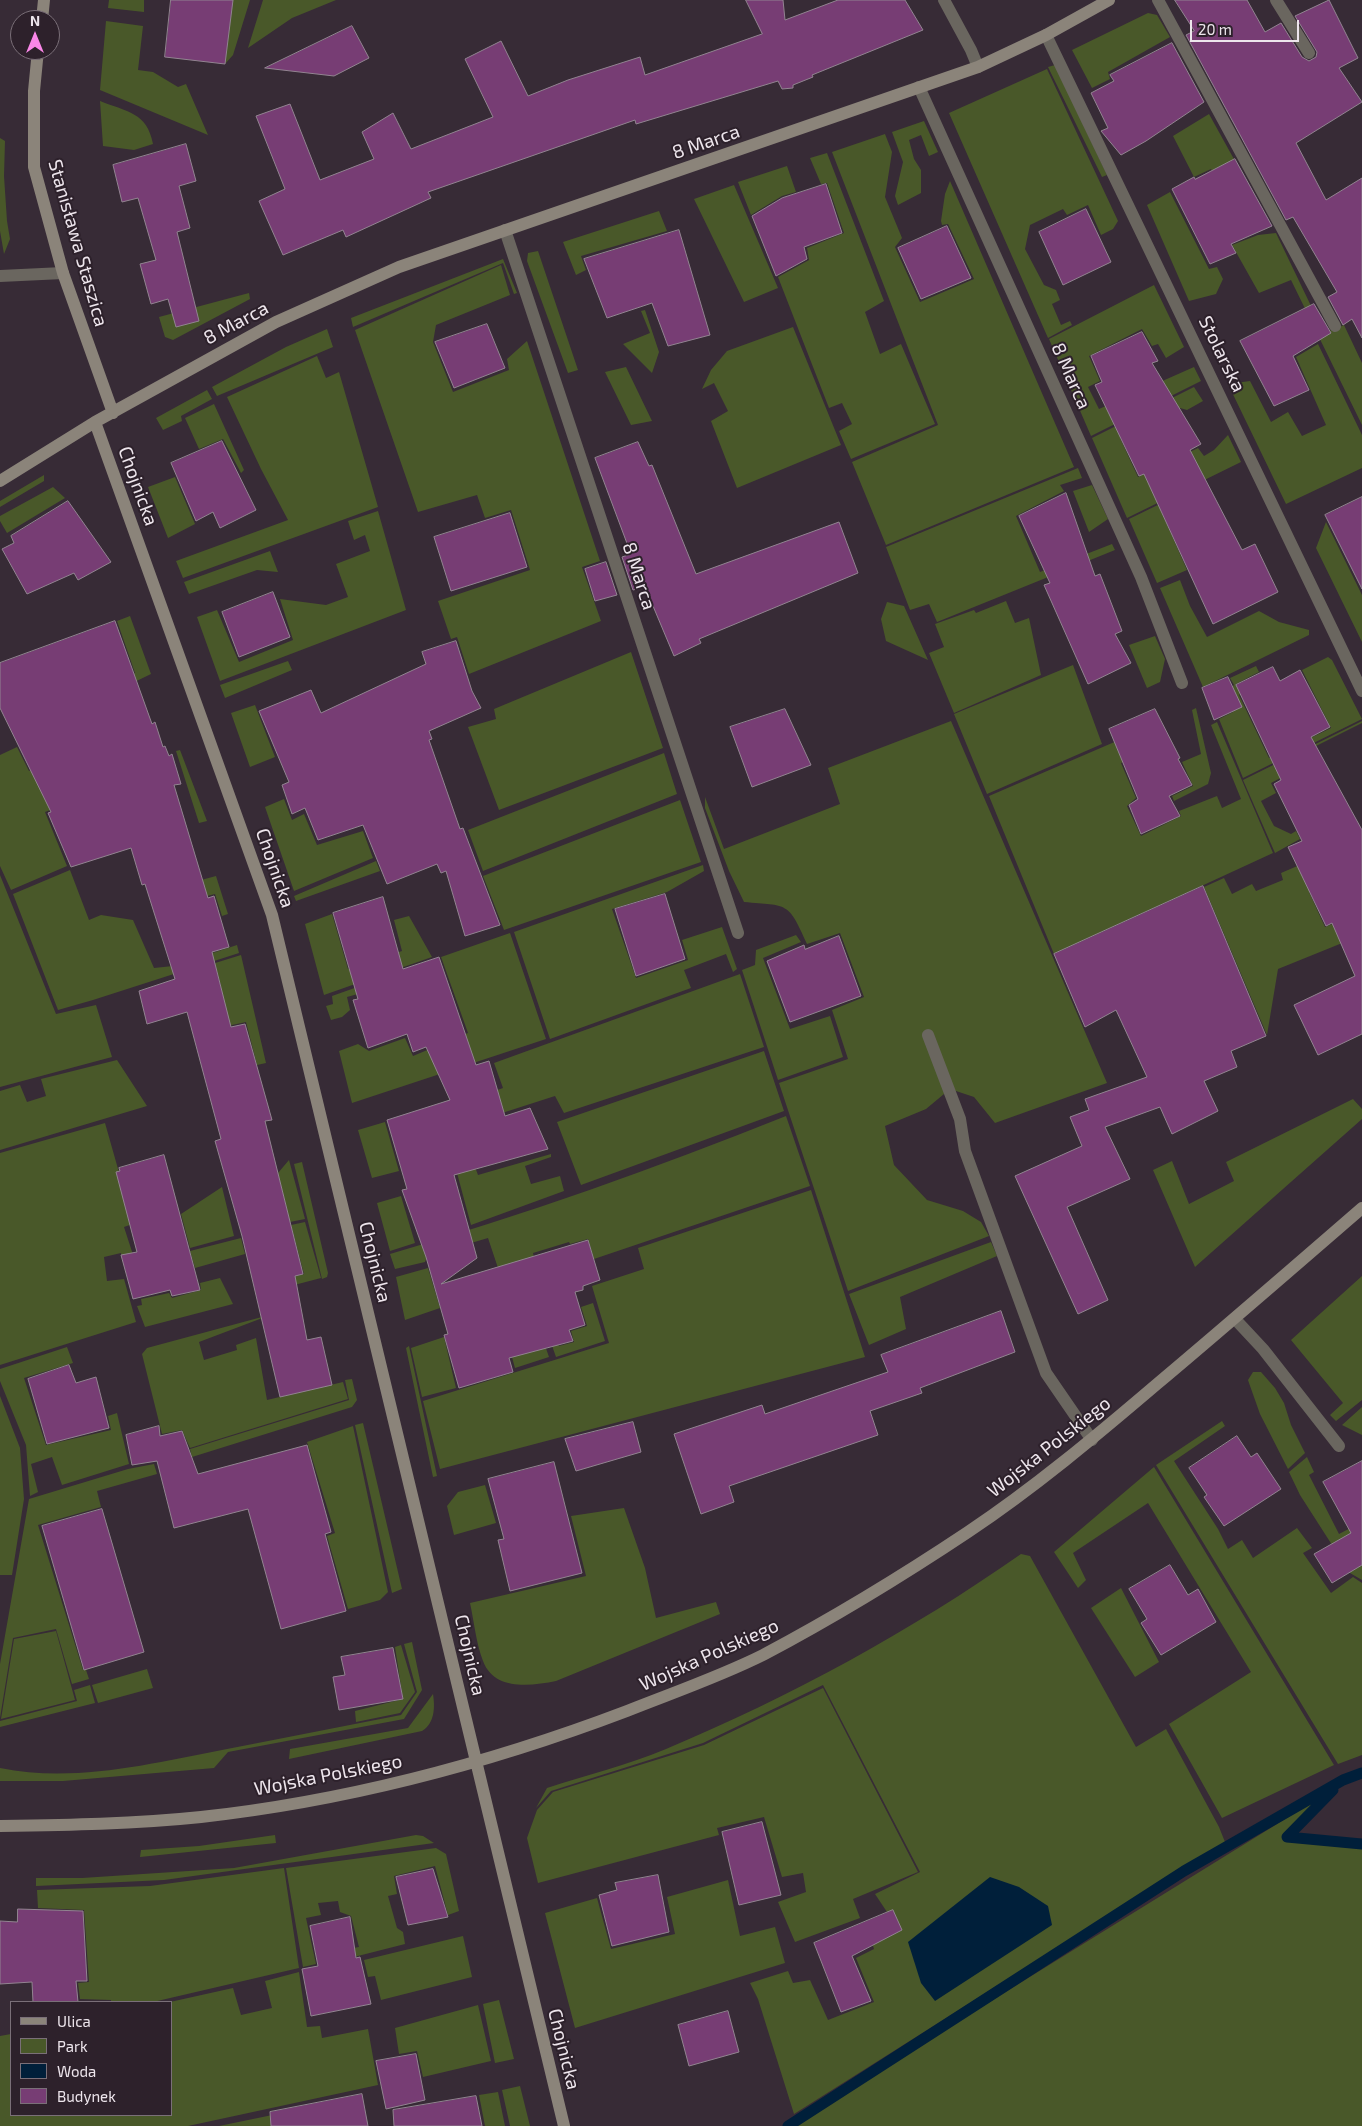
<!DOCTYPE html>
<meta charset="utf-8">
<style>
body{margin:0}
#map{position:relative;width:1362px;height:2126px;overflow:hidden;background:#372b36;font-family:"Exo 2",sans-serif}
canvas{display:block}
.legend{position:absolute;left:10px;top:2001px;width:162px;height:115px;box-sizing:border-box;background:#2d212b;border:1px solid #7a6f78;margin:0;padding:6px 9px;list-style:none;font-size:15px;color:#ede5ec}
.legend li{display:flex;align-items:center;gap:10px;height:25px}
.legend b{width:25px;border:1px solid #7a6f78}
.north{position:absolute;left:10px;top:10px;width:50px;height:50px;box-sizing:border-box;background:#2d212b;border:1px solid #7a6f78;border-radius:50%;rotate:0deg;font-size:14px;font-weight:700;line-height:20px;text-align:center;color:#ede5ec}
.north::after{content:'';display:block;margin:auto;width:18px;height:22px;background:#fa87e8;clip-path:polygon(50% 0,100% 100%,50% 72%,0 100%)}
.scale{position:absolute;left:1190px;top:20px;width:109px;height:22px;box-sizing:border-box;border:2px solid #ede5ec;border-top:0;padding-left:6px;font-size:15px;line-height:18px;white-space:nowrap;color:#ede5ec;-webkit-text-stroke:4px #2d212b;paint-order:stroke}
</style>
<div id="map">
<canvas width="1362" height="2126"></canvas>
<ul class="legend">
<li><b style="height:6px;background:#8b847a"></b>Ulica</li>
<li><b style="height:14px;background:#495829"></b>Park</li>
<li><b style="height:14px;background:#001f3a"></b>Woda</li>
<li><b style="height:14px;background:#773d74"></b>Budynek</li>
</ul>
<div class="north">N</div>
<div class="scale">20 m</div>
</div>
<script>
const g = document.querySelector('canvas').getContext('2d');
g.lineJoin = 'round';
function fillPath(path, color) {
  g.fillStyle = color;
  g.fill(path, 'evenodd');
}
function strokePath(path, color, width, dash) {
  g.strokeStyle = color;
  g.lineWidth = width;
  g.lineCap = dash ? 'butt' : 'round';
  g.setLineDash(dash || []);
  g.stroke(path);
}
function write(font, color, halo, rows, align = 'center') {
  g.font = font + ' "Exo 2",sans-serif';
  g.lineWidth = 4;
  g.setLineDash([]);
  g.textBaseline = 'middle';
  g.strokeStyle = halo;
  g.fillStyle = color;
  for (const [text, x, y, turn = 0] of rows) {
    g.save();
    g.translate(x, y);
    g.rotate((+turn || 0) * Math.PI / 180);
    g.textAlign = isNaN(turn) ? turn : align;
    if (halo) g.strokeText(text, 0, 0);
    g.fillText(text, 0, 0);
    g.restore();
  }
}
fillPath(new Path2D(`
 M109,0h35v12l-36,-4z
 M233,0h17l-17,55 -8,9z
 M263,0h73l-44,18 -44,30z
 M1148,13l9,2 13,22 -62,35 2,7 -18,9 -20,-38z
 M106,21l37,5 -5,44 15,2 25,15 8,-3 22,51 -108,-45z
 M1055,65l52,110 -5,2 -54,-110z
 M1047,69l71,152 -5,8 -12,6 -13,-30 -21,10 -4,-6 -33,16 -5,24 19,36 12,5 4,10 -8,4 9,21 9,-4 2,4 -24,13 -99,-225z
 M100,101c27,11 47,11 53,43l-19,6 -31,-4z
 M1209,114l47,85 -18,19 -27,-49 -17,8 -21,-41z
 M924,121l14,31 -9,4 -8,-21 -12,5 5,19 7,11v23l-23,12 -3,-9 8,-34 -11,-30z
 M885,134l7,18 -7,45 17,41 -7,9 25,55 54,-23 -26,-55 -6,1 -1,-4 4,-27 5,-13 124,286 -188,78 -34,-83 86,-37 -106,-273z
 M0,138l5,3 -1,35 3,45 3,18 -6,15 -4,-23z
 M827,153l57,148 -19,11 15,42 21,-10 34,80 -84,35 -12,-28 13,-7 -10,-21 -13,5 -51,-131 31,-17 -2,-12 37,-15 -17,-50 -6,1 -11,-26z
 M787,166l9,26 -14,4 -31,19 -13,-33z
 M734,185l44,103 -34,14 -50,-103z
 M1170,192l39,77 8,-2 6,12 -7,15 -27,7 -42,-96z
 M659,211l8,20 -86,25 5,14 -10,5 -13,-33z
 M1276,233l48,100 20,-8 18,38v62l-71,-145 -32,13 -27,-48 26,-10z
 M538,251l40,119 -10,3 -41,-112 1,-8z
 M503,259l14,34 -3,1 -11,-31 -150,64 -2,-9z
 M501,265l9,30 -74,30 -3,17 20,50 56,-22 -2,-11 20,-18 73,220 -18,6 19,54 -132,53 -12,-37 -6,2 -13,-38 92,-31 -19,-60 -26,8 -8,-23 -59,17 -63,-182z
 M1154,285l30,62 -18,11 -8,-14 -6,2 -10,-17 -53,27 11,25 -12,6 11,22 95,-42 7,14 -110,55 -42,-97z
 M249,293l1,6 -77,41 -8,-3 -6,-20z
 M645,310l14,42 -7,21 -29,-29 27,-11 -9,-22z
 M793,327l48,118 -104,43 -26,-67 17,-10 -14,-28 -12,6 9,-19 16,-19z
 M327,329l6,18 -116,49 -5,-9 74,-40z
 M1318,344l44,91v33l-76,36 -58,-120 22,-3 21,41 17,-10 14,24 24,-11 -30,-68z
 M317,356l9,22 13,-6 39,135 -195,71 -7,-17 112,-41 -27,-51 -34,-72z
 M626,367l26,54 -21,4 -26,-53z
 M1194,387l9,14 -16,9 -7,-2 -60,30 18,39 60,-29 6,8 10,-6 14,-15 13,27 -114,56 -35,-80z
 M207,390l5,9 -31,17 1,5 -19,9 -7,-12z
 M214,404l30,66 -3,3 -18,-34 -24,10 -14,-31z
 M1078,468l4,10 -22,7 4,6 -48,25 24,56 72,-28 3,6 -178,72 -8,-18 -19,6 -24,-63z
 M44,475v6l-44,26v-6z
 M175,477l20,47 -27,14 -20,-51z
 M1205,482l3,5 -47,24 26,59 -30,13 -28,-64z
 M1092,485l16,34 -19,13 -16,-41z
 M53,487l12,11 -58,35 -7,-12v-5z
 M378,511l28,99 -186,71 -23,-64 20,-7 22,52 54,-22 -13,-41 46,6 22,-8 -12,-33 34,-13 -5,-16 -11,5 -6,-19z
 M1326,522l36,73v47l-46,-94z
 M270,551l8,21 -21,-2 -68,24 -5,-12z
 M1180,580l10,26 17,31 52,-26 20,11 30,8v5l-106,52 -43,-99z
 M1006,601l9,22 14,-5 12,57 -87,38 -25,-60 15,-6 -9,-23 39,-14 2,3z
 M887,602l17,4 24,54 -42,-19 -5,-22z
 M130,616l21,58 -70,34 3,-18 51,-17 -18,-52z
 M1155,636l10,23 -5,23 -13,6 -18,-43z
 M631,652l32,96 -164,62 -31,-83 28,-8 -2,-10z
 M1328,657l4,3 30,59 -119,59 -24,-59 14,-7 -10,-16 11,-11 -4,-7 26,-12 3,6 -23,12 6,8 -3,3 30,63 62,-30 -29,-58z
 M288,661l4,9 -67,28 -5,-13z
 M1073,665l29,79 -115,50 -33,-80z
 M255,705l20,52 -25,10 -19,-54z
 M1196,708l15,65 -3,11 -34,17 -2,-5 21,-10 -11,-24 19,-8 -9,-44z
 M951,721l156,362 -112,40 -21,-26 -24,-8 -24,20 -41,17 9,39 33,35 36,11 18,11 8,14 -141,55 -69,-208 69,-24 -16,-49 32,-13 -24,-64 -33,11c-19,-43 -19,-38 -63,-42l-15,-31 -24,-63v-11l19,52 116,-45 -12,-36z
 M1362,721v2l-62,31 5,11 -34,18 5,10 -15,8 13,25 17,8 5,-3 4,8 -25,14 -32,-73z
 M1217,722l56,131 -219,101 -65,-158 151,-65 9,17 -28,15 15,35 -9,8 14,30 40,-20 -2,-5 38,-15 5,12 19,-9 -30,-74z
 M17,747l12,24 40,-21 -16,59 -8,3 22,54 -56,24 -11,-24v-111z
 M180,750l27,71 -8,2 -23,-72z
 M664,753l13,41 -194,77 -15,-41z
 M284,799l8,21 12,-6 13,31 46,-14 10,27 -79,33 -29,-84z
 M680,800l21,62 -197,68 -21,-54z
 M1301,841l18,46 -10,5 16,35 37,-15v23l-84,34 -11,66 -63,-148 20,-9 8,16 20,-10 4,7 27,-11 -2,-7 21,-9 -9,-19z
 M376,861l4,10 -84,30 -2,-5z
 M703,865l1,6 -37,21 -55,17 24,69 52,-18 -6,-20 40,-13 15,42 -4,3 -7,-18 -42,16 7,18 -141,51 -36,-107z
 M70,870l19,50 12,-5 32,5 21,48 19,-2 64,-21 2,8 -146,47 -35,10 -45,-116z
 M0,875l56,139 40,-9 16,52 -112,30z
 M216,876l12,38 -6,2 -7,-22 -20,5 -5,-16z
 M332,914l16,55 54,-18 -8,-31 15,-4 23,41 -108,38 -19,-71z
 M510,933l36,106 -194,64 -13,-52 19,-7 11,7 36,-13 8,18 55,-23 -27,-76z
 M796,935l5,7 -38,16 27,71 40,-13 13,41 -65,23 -36,-110 13,-5 1,-15z
 M241,955l25,108 -9,2 -11,-43 -32,7 -9,-39 16,-4 -4,-15 -16,3 -2,-6z
 M740,974l24,73 -200,66 -9,-17 -56,18 -30,-14 34,-12 -9,-25z
 M380,979l3,8 -36,10 3,13 -8,7 -11,3 -5,-14 7,-2 -1,-8z
 M764,1051l20,60 -203,74 -24,-63z
 M117,1060l30,46 -147,44v-59l20,-6 7,17 19,-6 -5,-17z
 M1353,1099l9,10v10l-167,148 -42,-97 19,-9 17,43 45,-23 -8,-19z
 M786,1116l24,70 -216,73 -6,-20 -18,5 -1,-2 -36,11 5,21h-38l-12,-36 -61,18 -2,6 -30,7 -5,-15c134,-39 266,-86 396,-138z
 M385,1122l14,49 -27,7 -14,-48z
 M105,1123l19,67 20,30 -20,7 12,37 -12,2 -3,-13 -17,4 3,24 17,-2 12,43 -136,43v-212z
 M551,1154v3l-26,9 6,18 29,-8 4,15 -93,34 -14,-52 18,-6 3,8z
 M289,1160l16,59 -15,3 -12,-49z
 M302,1162l26,111 -1,4 -5,2 -28,-115z
 M222,1187l12,49 -44,12 -9,-34z
 M811,1190l54,167 -425,112 -17,-68 186,-58 -17,-57 52,-17 -6,-21z
 M401,1196l14,47 -25,8 -13,-48z
 M305,1222l16,56 -61,16 -1,-8 45,-12 -13,-49z
 M241,1238l4,16 -50,14 -5,-17z
 M991,1242l6,14 -97,41 6,32 -37,16 -20,-51z
 M428,1268l12,40 -35,12 -9,-43z
 M1362,1276v124l-26,21 -6,-6 13,-12 -52,-63z
 M220,1278l13,26 -88,23 -8,-21 5,-1 -1,-6 28,-6 3,5 29,-8 -1,-7z
 M593,1303l12,38 -49,16 -6,-17 5,-3 4,9 15,-4 -3,-11 16,-5 -6,-19z
 M532,1308l17,49 -34,11 -14,-51z
 M273,1314l-74,28 5,18 33,-10 -1,-5 20,-7 11,62 76,-18 5,17 -158,49 -8,-18 -20,4 -20,-80 5,-6z
 M444,1337l12,51 -34,9 -11,-49z
 M409,1346l28,130 -4,1 -27,-129z
 M67,1347l6,16 -49,15 22,67 65,-15 -3,-14 9,-3 12,51 -67,21 -10,-28 -21,7 7,28 -8,4 -4,-51 -26,-64v-12z
 M1253,1372h8l14,16 9,15 7,22 14,28 -17,16 -28,-55 -11,-31 -1,-3z
 M352,1379l5,21 -5,7 -160,50 -2,-8 159,-49 -4,-20z
 M0,1396l20,52 4,51 -12,76h-12z
 M1362,1407v28l-20,-10z
 M1222,1421l3,5 -51,35 44,68 10,20 14,-9 11,18 44,-30 15,20 -9,5 28,40 22,-16 9,6v172l-24,9 -182,-299z
 M363,1423l39,166 -10,4 -37,-168z
 M353,1426l35,166 -8,8 -32,9 -21,-73 8,-3 -28,-91z
 M1307,1457l7,15 -5,3 30,59 23,-12v58l-12,-7 -50,-78 -11,-23z
 M154,1464l3,10 -60,17 4,16 -63,18 45,145h3l3,9 -17,5 -16,-55 -43,9 -13,80v-54l29,-165 99,-30z
 M1154,1467l180,298 -112,53 -53,-94 82,-52 -103,-169 -75,50 13,27 -8,8 -24,-36z
 M485,1485l11,38 -42,12 -7,-29 11,-14z
 M624,1508l21,60 11,50 60,-16 4,12 -164,67c-25,5 -62,10 -73,-20 -7,-18 -9,-40 -13,-58l116,-27 -15,-60z
 M1021,1554l9,2 106,191 30,-18 53,98 6,15 -431,272 -36,-115 -8,-16 38,-12 5,12 17,-3 18,40 46,-18 -18,-44 18,-9 -3,-10 24,-15 -20,-30 45,-22 -97,-187 -120,58 -152,48 -15,17 11,-20c39,-13 81,-23 119,-39 124,-52 245,-118 355,-195z
 M1121,1588l38,74 -24,15 -44,-69z
 M56,1631l19,69 -74,19 13,-80z
 M412,1642l10,48 -18,29 -176,33 -14,16 -151,13h-63v-13c73,15 150,-4 222,-18 60,-12 119,-23 179,-35l16,-23 -13,-48z
 M401,1645l14,47 -15,21 -44,9 -1,-11 48,-12 -8,-52z
 M147,1669l6,19 -55,15 -6,-18z
 M90,1685l5,18 -95,24v-6l77,-20 -3,-11z
 M823,1688l95,184 -65,27 7,19 -65,24 -17,-40 28,-10 -3,-19 -21,4 -18,-60 -47,11 2,7 -181,48 -11,-45 10,-28 16,-18 151,-47z
 M433,1694c2,13 2,29 -11,37l-133,28 1,-10 118,-21z
 M1332,1790l-47,48 77,7v281h-569l172,-109z
 M275,1835l1,8 -136,14 1,-7 58,-4z
 M416,1835l7,1 11,7 -270,37 -128,6v-8h46l152,-10z
 M436,1848l10,6 13,57 -11,4 -13,-49 -41,10 3,18 -9,2 9,32 6,4 2,12 -55,14 -2,-9 11,-2 -8,-31 -11,-4 -2,-11 -20,2 3,12 -15,3 10,46 -13,3 -17,-99z
 M284,1868l15,100 -146,34h-42v-2l-31,-1 -2,-16 11,-1 -5,-72 -46,-2 -1,-18 113,-4z
 M728,1880l12,56 35,-9 10,36 -210,65 -30,-115 52,-15 14,51 64,-15 -8,-37z
 M463,1936l9,41 -91,23 -6,-24 -7,1 -4,-17z
 M299,1972l8,55 13,-1 2,12 46,-9 10,56 -190,41h-188v-90l11,-2v81h160l-1,-113 63,-14 8,27 31,-7 -7,-27z
 M499,2000l15,59 -19,4 -12,-59z
 M478,2005l13,56 -68,16 -6,-26 -18,3 -4,-26z
 M520,2086l10,40h-20l-8,-36z
 M498,2092l7,34h-20l-6,-31z
 M316,2106l4,20h-101z`), '#495829');
fillPath(new Path2D(`
 M990,1877l29,10 29,19 4,19 -117,76 -14,-18 -13,-41z`), '#001f3a');
strokePath(new Path2D(`
 M1333,1790l-46,47 75,7
 M788,2126l396,-255 159,-91 19,-7`), '#001f3a', 11);
const building = new Path2D(`
 M171,0h62l-8,64 -60,-7z
 M746,0h37l2,20 53,-20h67l18,30 -111,45 1,2 -20,8v3l-11,1 -4,-8 -142,43 -1,-4 -207,72 3,6 -85,39 -3,-7 -60,25 -24,-54 26,-12 -29,-73 34,-12 30,76 54,-21 -12,-27 31,-19 18,36 82,-32 -28,-58 36,-18 27,55 40,-16 72,-23 5,18 117,-41z
 M1175,0h72l18,32 16,-9 21,34 7,4 7,-4 1,-5 -22,-36 34,-16 29,58 -19,10 23,34 -66,41 30,57 36,-22v160l-10,-19 -9,6 -15,-28 9,-5 -44,-75 -7,3 -100,-185 8,-4z
 M352,26l17,32 -35,18 -69,-8z
 M1172,43l32,59 -58,39 -25,14 -20,-24 7,-3 -17,-35 23,-12 -4,-6z
 M186,144l10,37 -17,5 11,42 -13,4 22,89 -23,6 -8,-28 -17,5 -11,-40 16,-4 -18,-62 -16,4 -9,-37z
 M1235,159l37,67 -41,18 5,9 -26,11 -38,-75 22,-12 1,2z
 M826,184l16,49 -38,14 3,12 -31,17 -24,-60 30,-18z
 M1086,209l25,53 -48,23 -24,-53z
 M947,226l24,52 -50,21 -23,-51z
 M679,230l31,105 -42,11 -16,-43 -45,15 -23,-59z
 M1314,304l17,29 -38,23 16,34 -35,16 -34,-65z
 M487,324l18,44 -51,20 -19,-46z
 M1142,332l16,29 -6,2 49,81 -11,6 52,100 13,-6 23,48 -65,32 -69,-150 -5,2 -44,-91 7,-3 -11,-26z
 M222,441l34,69 -36,18 -7,-16 -17,9 -25,-58z
 M638,442l11,24 3,-1 44,109 143,-52 19,51 -159,66 2,4 -27,13 -29,-69 -12,3 -11,-33 9,-3 -36,-96z
 M1066,493l29,83 5,-2 22,57 -7,3 16,29 -43,21 -44,-99 6,-2 -31,-67z
 M1362,497v92l-37,-74z
 M68,501l43,61 -33,18 -4,-7 -47,21 -25,-45 12,-6 -3,-7z
 M510,513l17,54 -76,24 -17,-54z
 M606,562l11,33 -22,6 -10,-32z
 M273,592l17,45 -51,20 -17,-45z
 M115,621l37,103 3,-2 8,25 2,-1 4,10 3,-2 9,30 -7,1 34,113 6,-2 15,51 -17,5 19,75 14,-3 27,96 -7,1 38,153 -8,2 12,64 14,-3 11,48 -52,12 -38,-161 -27,-95 6,-2 -34,-127 -40,12 -8,-33 36,-12 -30,-95 -3,1 -11,-37 -60,19 -23,-54 3,-1 -51,-104v-45z
 M456,641l16,50 9,17 -52,23 3,8 -3,1 31,89 3,-1 37,97 -35,11 -19,-65 -5,2 -4,-9 -50,20 -24,-59 -45,15 -13,-32 -13,6 -10,-29 7,-3 -30,-71 52,-21 10,23 105,-49 -4,-12z
 M1273,667l7,14 20,-11 30,57 -19,10 51,93v204l-44,21 -24,-50 61,-29 -23,-53 -6,3 -38,-79 14,-6 -28,-57 7,-4 -45,-95z
 M1228,677l14,30 -28,13 -12,-32z
 M785,709l26,56 -59,22 -22,-60z
 M1155,709l25,49 -2,1 14,26 -23,11 11,20 -39,18 -12,-29 9,-6 -29,-70z
 M1203,886l63,150 -35,15 6,16 -33,14 14,30 -46,23 -12,-27 -55,20 25,52 -63,28 41,93 -30,14 -63,-138 67,-30 -12,-29 19,-7 -4,-11 62,-22 -31,-67 -31,17 -31,-73z
 M665,894l20,65 -49,17 -21,-67z
 M383,897l20,72 36,-12 37,108 13,-4 16,55 25,-8 18,41 -94,26 23,83 -36,26 147,-44 12,40 -17,6v4l-8,2 10,33 -16,5 4,11 -64,17 4,14 -54,16 -15,-53 4,-1 -22,-77 -24,-67 5,-1 -20,-69 63,-20 -24,-53 -13,5 -6,-18 -39,14 -15,-48 5,-1 -25,-86z
 M839,936l22,60 -71,26 -23,-61 37,-16 1,4z
 M164,1155l36,135 -28,6 -2,-6 -37,9 -12,-44 16,-3 -21,-80 4,-1 -1,-3z
 M1001,1311l14,41 -95,36 2,5 -52,18 8,24 -149,51 5,16 -33,12 -27,-80 88,-29 3,9 123,-42 -7,-17z
 M69,1365l7,18 20,-6 13,51 -62,16 -19,-65z
 M633,1422l8,30 -65,19 -11,-32z
 M159,1426l1,10 22,-5 16,43 109,-29 24,87 -6,2 21,77 -65,18 -33,-120 -74,19 -17,-67 -25,4 -6,-30z
 M1237,1436l14,21 6,-4 24,36 -57,37 -20,-29 3,-2 -18,-27z
 M1362,1461v104l-30,18 -18,-29 37,-21 -28,-51z
 M554,1462l28,111 -72,18 -12,-51 6,-1 -16,-60z
 M102,1509l42,143 -60,18 -42,-144z
 M1170,1565l18,30 10,-6 18,33 -55,33 -20,-32 6,-4 -18,-30z
 M393,1648l10,51 -64,11 -6,-33 12,-2 -4,-18z
 M762,1822l19,73 -42,10 -17,-73z
 M433,1869l15,48 -40,8 -12,-48z
 M658,1875l11,57 -57,14 -13,-51 18,-5 -2,-7z
 M18,1909l65,2 4,70h-11l2,21h-45l-1,-20 -32,2v-63l17,1z
 M893,1910l9,20 -50,26 19,45 -30,11 -27,-69z
 M350,1917l6,41 4,-1 11,47 -60,12 -9,-47 16,-3 -8,-40z
 M728,2011l11,41 -50,14 -11,-41z
 M416,2054l9,46 -39,9 -10,-48z
 M362,2094l6,32h-97l-1,-14z
 M476,2096l6,30h-88l-1,-16z`);
fillPath(building, '#773d74');
strokePath(building, '#928491', 1);
strokePath(new Path2D(`
 M944,0l27,50 7,17
 M1158,0l177,326
 M1276,0l33,53
 M919,87l222,490 41,106
 M505,230l233,703
 M0,276l63,-3
 M928,1035l32,84 5,32 81,222 46,67
 M1235,1319l28,30 76,97`), '#6a665f', 12);
strokePath(new Path2D(`
 M1046,35l316,656`), '#6a665f', 12);
strokePath(new Path2D(`
 M42,20l2,-20
 M38,50l-4,41v76l29,106 50,140
 M95,422l177,493 292,1211
 M0,481l95,-59 181,-100 123,-55 579,-200 68,-32 63,-35
 M0,1826c67,-1 134,-2 201,-9 145,-16 289,-54 426,-106 45,-18 92,-34 136,-56 70,-37 139,-79 205,-123 66,-44 128,-96 189,-148 69,-58 137,-117 205,-176`), '#8b847a', 12);
write('19px', '#ede5ec', '#2d212b', [
 ["8 Marca",706,142,-19],
 ["Stanisława Staszica",78,243,74],
 ["8 Marca",236,323,-28],
 ["Stolarska",1222,354,64],
 ["8 Marca",1071,376,66],
 ["Chojnicka",138,486,70],
 ["8 Marca",639,576,72],
 ["Chojnicka",275,868,71],
 ["Chojnicka",375,1262,76],
 ["Wojska Polskiego",1049,1447,-38],
 ["Chojnicka",470,1655,77],
 ["Wojska Polskiego",709,1655,-24],
 ["Wojska Polskiego",328,1775,-11],
 ["Chojnicka",564,2049,76]
]);
</script>
